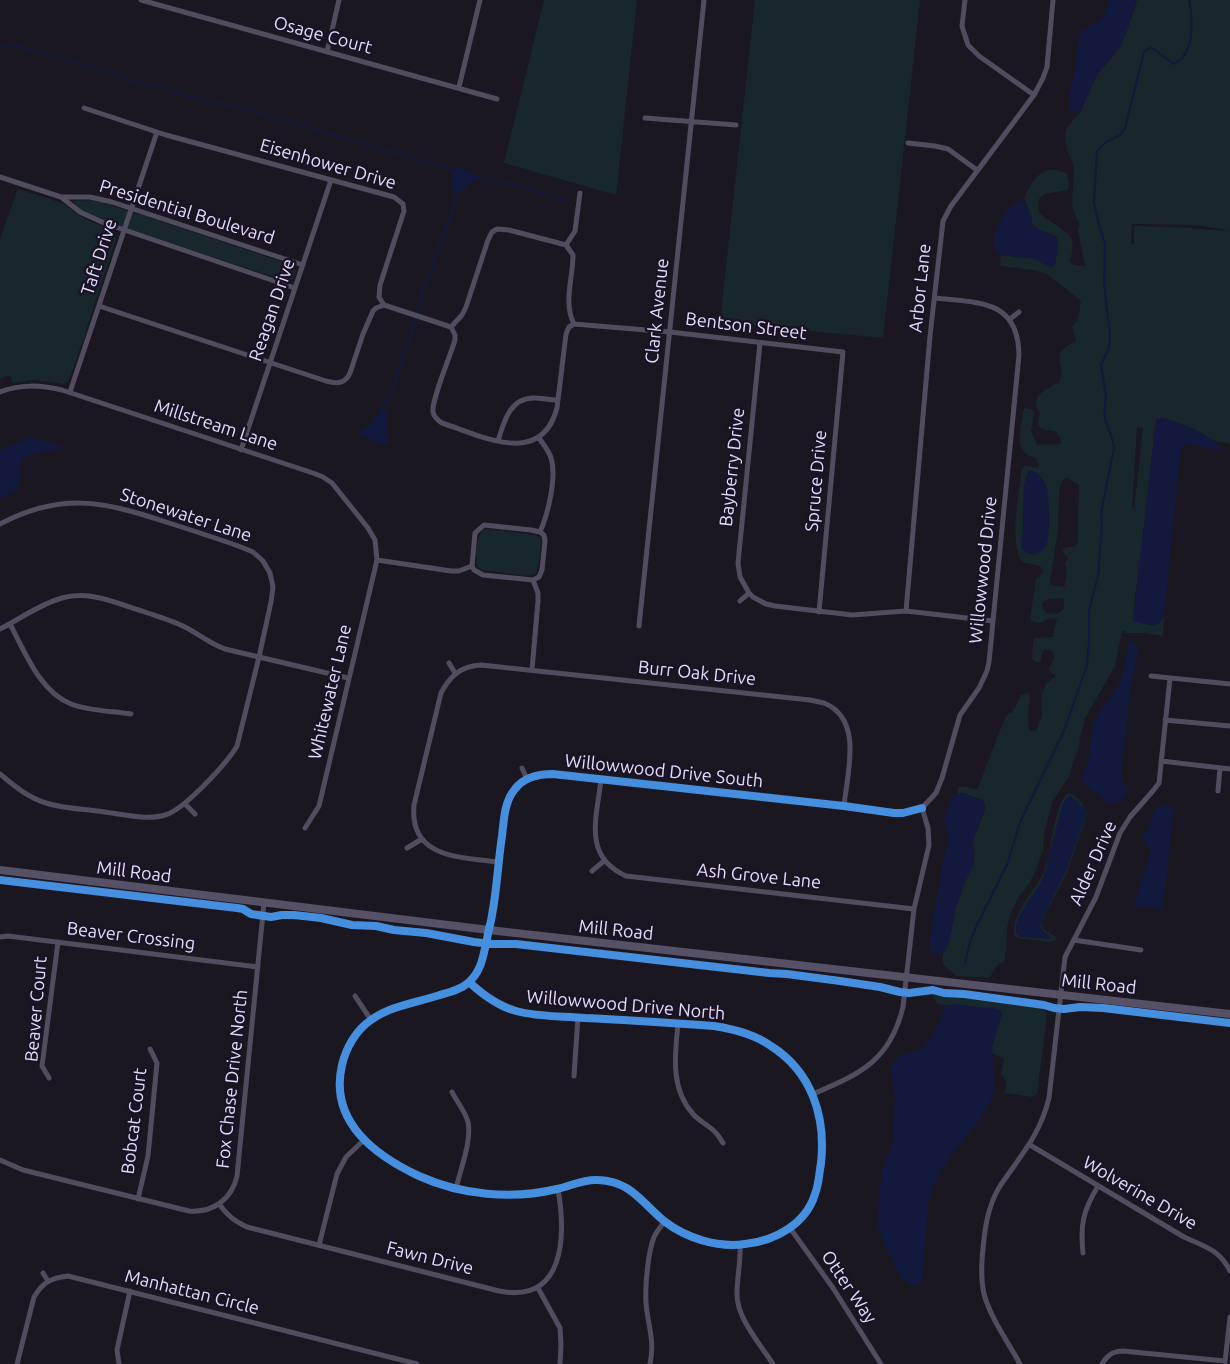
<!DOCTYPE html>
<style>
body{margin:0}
canvas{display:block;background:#1a1721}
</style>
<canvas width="1230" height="1364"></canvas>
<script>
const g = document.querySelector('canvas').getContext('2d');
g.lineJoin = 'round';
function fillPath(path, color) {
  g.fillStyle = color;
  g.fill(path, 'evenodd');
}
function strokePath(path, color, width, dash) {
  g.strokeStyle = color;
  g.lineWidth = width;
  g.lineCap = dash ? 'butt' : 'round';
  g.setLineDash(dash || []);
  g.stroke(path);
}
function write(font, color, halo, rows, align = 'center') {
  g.font = font + ' Ubuntu,sans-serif';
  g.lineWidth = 5;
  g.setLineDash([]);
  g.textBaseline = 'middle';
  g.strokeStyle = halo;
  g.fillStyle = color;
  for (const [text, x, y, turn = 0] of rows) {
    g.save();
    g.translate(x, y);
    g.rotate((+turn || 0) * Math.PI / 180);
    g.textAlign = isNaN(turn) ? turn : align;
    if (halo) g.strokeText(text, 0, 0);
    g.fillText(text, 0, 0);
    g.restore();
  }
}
fillPath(new Path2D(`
 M544,0h93l-21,195 -112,-32z
 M755,0h165l-37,338 -163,-16z
 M1137,0h93v444l-75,-17 -14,128 -6,43 2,24c13,2 20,8 27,-6l-1,20 -20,-3h-18v-2h-3l-7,35 -30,52 -5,18 -1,12 -6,14 -3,13 -18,27 -8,32 -1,16 -6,17 -8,17 -11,14 -8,17 -3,13 -1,20 -2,14c-8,1 -11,9 -14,16l-34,-2 -13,-12v-10l5,-7 8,-40 9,-25 9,-18 -1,-24 11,-28 1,-6 -2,-6 -20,-7 -5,1v-7h9l10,3 26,-67 5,-9 4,-2 3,-4 6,-13 7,-2 2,3c-1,12 -4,24 0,35l7,-1 5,-15v-20l3,-8 3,-5 8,-6 -8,-6 6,-11 -1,-8 -9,-2c-3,4 -1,8 -4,13h-4l-3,-2 -1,-7 2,-15 19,-1 4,-18c-14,-4 -15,10 -27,0l6,-40 7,-6v-3l-3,-4 -18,-4c-13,-20 -3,-70 0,-94l4,-2 12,2 1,-3 -3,-7c-3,-1 -8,-2 -10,-4 -11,-8 -4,-34 -2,-46l7,1 3,3 -3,19 6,14c7,-2 17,1 24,-2v-4l-4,-7c-14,-4 -23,0 -17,-19 -12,-14 6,-26 19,-30 10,-20 -13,-29 16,-41l1,-4 -3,-6 -1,-5 6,-7 3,-19 -34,-27 -13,-4 -33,-4 -1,-2 1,-9 33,4 16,8 5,-3 3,-24 -2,-4 -15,-5 -8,-5 -5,-19 -4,-9c10,-20 19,-36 43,-24l2,11 -2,5c-7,2 -18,2 -24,5 -7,4 -7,14 -1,20 9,9 23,12 29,24 4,8 0,15 -1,23l4,3 11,1 -7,-35 2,-6 -7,-15 -1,-9 2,-22 -1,-15 -6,-14 -2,-16 1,-5 14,-17 17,-37 21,-25 4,-7 7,-18zM1132,224l66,1 32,6 -42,-3 -54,-2v18h-3zM1137,427l6,1 -9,82 -2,-4zM1067,478l12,7 -1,55 -1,5 -5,2h-6l-3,3v2l5,6 -3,5c2,8 3,15 -1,24l-14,-2v-3l8,-52 1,-39 4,-12zM1062,598l2,2v8l-6,6 -11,-1 -3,-2 -2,-6 2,-4 5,-2z
 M18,189l44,14 23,16 27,11 4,5v4l-29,88 -4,16h-1l-13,37 -4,4 -31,-4 -21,3 -3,-8 -10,4v-140z
 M89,200l12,2 38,12 153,51 4,6 -3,8 -6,2 -182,-59 -24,-12 -9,-9z
 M489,529l46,6 5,2 1,4 -3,26 -3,7 -9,2 -43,-6 -5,-3c-3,-9 -2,-29 5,-37z
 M1068,793c9,2 18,14 19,22l-22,62 -24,46 3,7 12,7v3l-5,2 -33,-4 -3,-2c-6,-22 23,-47 30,-67 7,-19 8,-62 23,-76zM1070,795l15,14 1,6 -20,55 -26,54 1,5 10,10 -29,-2 -6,-4c0,-20 15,-33 24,-49 8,-14 9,-30 13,-45 4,-15 11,-30 17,-44z
 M934,993l106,14 6,4 1,5 -10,78 -4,3 -29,-4c4,-8 4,-13 -3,-19l3,-15 -12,-6v-6l10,-34 -5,-4 -59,-5 -6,-9z`), '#17272c');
fillPath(new Path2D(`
 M1109,0h28l-8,25 -7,18 -4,7 -21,25 -17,37h-7l-4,-5v-11l6,-24 3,-30 3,-10 21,-14 3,-5z
 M456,168c12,0 18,8 29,11l-13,3 -16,14c-4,-8 -9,-22 0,-28z
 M1020,201c10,3 11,15 13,25l8,5 15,5c3,9 2,24 -4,32l-18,-9 -33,-4c-20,-11 5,-49 19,-54z
 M383,406l4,9 1,25v3l-3,2 -8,-2 -16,-8 -2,-3 13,-9z
 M1161,418c17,3 51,16 60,31l-3,1 -32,-6 -3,2 -3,9 -16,161c-6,14 -15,8 -27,6l-3,-1 -1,-3 23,-197 1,-2z
 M29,438l17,3 16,5 -1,4 -27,4 -12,4c-4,9 1,23 -4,30 -4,5 -13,8 -18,11v-48l20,-10z
 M1031,470c8,3 14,10 16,18 2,9 4,51 -1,58 -3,5 -7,7 -12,9 -5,-1 -9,-2 -12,-7 -2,-6 1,-13 1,-19 1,-19 -2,-41 5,-58z
 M1129,642h6l3,7 -1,8 -7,34 -9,87c2,4 8,8 7,13 -1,4 -10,13 -14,13 -1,1 -3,0 -5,0l-27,-22 -2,-4c4,-7 8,-14 9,-22 2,-11 1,-21 5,-33 5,-14 15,-23 23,-36 8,-14 8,-30 12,-45z
 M963,793l20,7 2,6 -1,6 -11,28 1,24 -9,18 -9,25 -8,40 -5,7 -6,1 -6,-2 -2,-5 13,-82 7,-29 -5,-19 9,-22z
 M1070,795l15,14 1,6 -20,55 -26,54c1,6 4,9 9,11l2,4 -33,-3c-8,-15 13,-38 21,-50 8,-13 10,-29 14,-44 3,-13 6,-24 9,-37l3,-5z
 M1165,805l9,2 -11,100 -3,2 -24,-3 -2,-2v-2l17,-49 -3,-8 -7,-7c2,-4 6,-9 9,-13 5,-10 1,-17 15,-20z
 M952,1004l46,5 4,4 -10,34 2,34 -1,15 -14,24 -29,37 -15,25 -7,19 -5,76 -3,9h-8l-11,-8 -15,-31 -8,-20 1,-33 4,-27 10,-24 2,-46 -5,-32 11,-10 22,-6 11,-16 11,-26z`), '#13193c');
strokePath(new Path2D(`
 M0,47l13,-2 65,18 32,9 24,10 31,6 18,7 58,13 207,60 4,3
 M485,179l28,5 52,16
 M383,406l11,-19 3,-15 4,-9 2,-10 7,-14 3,-16 8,-20 2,-14 8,-17 4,-17 4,-7 1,-6 5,-9 4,-14 3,-5 4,-18
 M965,964l4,-19 7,-18 32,-65 12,-40 44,-91 23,-66 2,-23v-31l10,-39v-8l3,-42 -1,-9 13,-65 -2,-10 -8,-22 2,-20 -5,-31 8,-18 1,-11 -6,-53 1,-39 -6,-19 -5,-22 3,-52 9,-9 14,-7 5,-7 19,-76 7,-5 23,17c2,-2 6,-3 8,-6 12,-13 11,-42 7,-58`), '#13193c', 2);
strokePath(new Path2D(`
 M141,0l356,99
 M965,0l-3,26 6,19 11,11 55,39
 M327,52l12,-52
 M459,87l21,-87
 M84,108l82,27 228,62 9,7 1,7 -24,74 -1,12 5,8 -8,3 -3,3 -10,23 -13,39c-5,11 -13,11 -24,8l-227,-75
 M645,118l91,7
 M908,143l27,3 13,3 29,21
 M0,177l61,20 19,15 24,11 191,65
 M61,197h29l22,5 191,63
 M497,229l12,1 57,15 7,10c0,23 -10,48 1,69l-5,3 -3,7 -9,74c-16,60 -75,28 -115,15 -5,-3 -8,-6 -9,-11 -2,-11 18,-58 22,-72v-5l-4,-8 11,-12 4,-8 22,-67 4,-8z
 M566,245l9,-14 5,-38
 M384,305l67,22
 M1010,319l9,-7
 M574,324l96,8 173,20 -24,260
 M760,343l-22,220 2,14 9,16 4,4 13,7 9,2 77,9 54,-4 87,10
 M0,392c21,-8 40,-7 62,-2l251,83 10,4 9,6 36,45 7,12 2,20 -58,246 -14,22
 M70,392l87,-260
 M498,441c6,-20 12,-43 36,-43 8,0 16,2 24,2
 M241,450l90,-270
 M0,524c61,-32 103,-23 166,-2 25,8 50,16 75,25l12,5 10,9 7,12 3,14 -2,15 -12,55 -22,89c-10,17 -53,64 -72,69 -19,6 -48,-2 -68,-4 -17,-2 -35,-3 -51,-8 -17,-5 -32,-17 -46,-29
 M377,560l74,11h8l13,-5 2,4 9,5 50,5
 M472,566l3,-33 9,-8 47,5 9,2
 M740,601l9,-8
 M906,611l24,-275 13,-115 8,-15 83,-111 9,-17 4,-11 6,-67
 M10,624c15,28 30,68 61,80 18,7 40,7 60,10
 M639,626l65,-626
 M0,629c20,-10 40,-25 62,-31 27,-8 54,5 80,13 14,5 29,9 43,16 14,7 25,17 40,22l123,29
 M449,663l6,10
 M532,670l6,-69v-8l-5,-13 6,-3 3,-7 3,-29 -1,-6 -4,-3c8,-18 17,-55 11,-74 -2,-7 -8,-14 -12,-20
 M1151,676l79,8
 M1165,720l65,6
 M1161,761l69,8
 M522,768l5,11
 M601,779c-4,39 -19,77 25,97l288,33
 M1218,791l2,-23
 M185,804l10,10
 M922,808l14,-15 6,-15 18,-63 19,-27 8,-17 2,-9 30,-307c-1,-56 -40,-52 -84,-57
 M407,848l15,-9
 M499,862c-38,-5 -90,-3 -85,-57l27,-112c9,-17 20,-27 40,-28l329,35c5,1 10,2 14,3 40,16 23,71 20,103
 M592,871l12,-10
 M0,937l8,-1 250,31
 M1074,940l67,10
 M469,982c14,13 29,24 47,29 22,6 46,5 69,7 43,2 86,5 129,8 20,3 40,8 57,20 41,26 55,71 50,117 -2,11 -2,21 -6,31 -9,30 -40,47 -70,50 -28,4 -59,-6 -81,-23 -22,-18 -33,-40 -66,-41 -15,-1 -27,6 -41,9 -45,11 -96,6 -138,-13 -45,-21 -90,-55 -77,-111 4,-17 14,-35 29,-45 19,-14 47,-18 69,-25 10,-3 20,-5 28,-12 14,-12 15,-27 19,-44 1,-8 4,-16 5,-24 5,-26 6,-53 10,-79 2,-16 2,-34 13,-47 9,-12 23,-15 38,-15l291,32 50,7h9l19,-5
 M355,996l16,24
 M678,1024c-3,31 -8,64 15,90 6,7 15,11 21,17 4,3 6,8 9,12
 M574,1076l4,-59
 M49,1078l-7,-12 16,-124
 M452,1092c5,10 13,19 16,30 4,19 -8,48 -12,67
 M813,1094c47,-20 77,-33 90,-87l11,-98 15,-64 -1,-17 -6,-20
 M1030,1145l154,92c21,10 35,12 46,34
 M0,1160l23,10 166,41c24,2 43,-12 48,-35l27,-273
 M138,1199l10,-43 9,-93 -7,-14
 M219,1204c8,11 15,17 28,23l252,64c66,13 67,-55 59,-102
 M790,1228l43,60 48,76
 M319,1245l18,-71 9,-17 18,-17
 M740,1245c1,16 -3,32 -3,48 -1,24 23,51 36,71
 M1083,1253c-3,-29 0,-42 15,-67
 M43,1273l5,8
 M538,1288l22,40 1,16 -1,20
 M1225,1362l5,-45
 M17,1364l17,-67c9,-15 17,-19 34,-21l349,88
 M119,1364l-2,-14 13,-59
 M650,1364c5,-24 -2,-38 -4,-61 -1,-17 2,-51 8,-66 3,-6 7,-11 11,-16
 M1020,1364c-12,-22 -29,-45 -36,-70 -4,-18 -2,-37 0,-55 2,-19 6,-37 16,-53 21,-31 40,-51 49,-88l16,-141 31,-60 24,-64 10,-16 22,-25 7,-9 11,-105
 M1102,1364c5,-9 11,-13 21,-13l102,10`), '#514d5f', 5);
strokePath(new Path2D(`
 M0,870l489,60 741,84`), '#565166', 8);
strokePath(new Path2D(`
 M0,880l237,28 6,1 8,5 20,3 11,-2h12l27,3 31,7 24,1 18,4 32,3 48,9 17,2h25l253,29 18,1 53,7 40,6 20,5 9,1 24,-3 11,3 20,1 80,11 10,3 10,1 16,-2 23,1 127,15
 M469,982c14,13 29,24 47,29 22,6 46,5 69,7 43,2 86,5 129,8 20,3 40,8 57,20 41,26 55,71 50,117 -2,11 -2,21 -6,31 -9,30 -40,47 -70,50 -28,4 -59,-6 -81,-23 -22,-18 -33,-40 -66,-41 -15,-1 -27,6 -41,9 -45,11 -96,6 -138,-13 -45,-21 -90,-55 -77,-111 4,-17 14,-35 29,-45 19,-14 47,-18 69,-25 10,-3 20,-5 28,-12 14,-12 15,-27 19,-44 1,-8 4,-16 5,-24 5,-26 6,-53 10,-79 2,-16 2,-34 13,-47 9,-12 23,-15 38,-15l291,32 50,7h9l19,-5`), '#468fdf', 8);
write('18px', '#e5dbfa', '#191325', [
 ["Osage Court",323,35,15],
 ["Eisenhower Drive",328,164,16],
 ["Presidential Boulevard",187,212,17],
 ["Taft Drive",99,257,-72],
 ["Arbor Lane",920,288,-84],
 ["Reagan Drive",272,310,-71],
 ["Clark Avenue",657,311,-84],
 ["Bentson Street",746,326,7],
 ["Millstream Lane",216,425,18],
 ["Bayberry Drive",732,467,-84],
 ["Spruce Drive",816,481,-85],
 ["Stonewater Lane",186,515,18],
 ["Willowwood Drive",983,570,-84],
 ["Burr Oak Drive",697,673,6],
 ["Whitewater Lane",330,692,-77],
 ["Willowwood Drive South",664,771,6],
 ["Alder Drive",1093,863,-66],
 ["Mill Road",134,872,7],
 ["Ash Grove Lane",759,876,6],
 ["Mill Road",616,930,6],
 ["Beaver Crossing",131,936,7],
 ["Mill Road",1099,984,6],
 ["Willowwood Drive North",626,1005,5],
 ["Beaver Court",36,1009,-85],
 ["Fox Chase Drive North",232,1079,-84],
 ["Bobcat Court",134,1121,-83],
 ["Wolverine Drive",1140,1193,30],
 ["Fawn Drive",430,1258,14],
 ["Otter Way",849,1287,56],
 ["Manhattan Circle",192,1292,14]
]);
</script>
